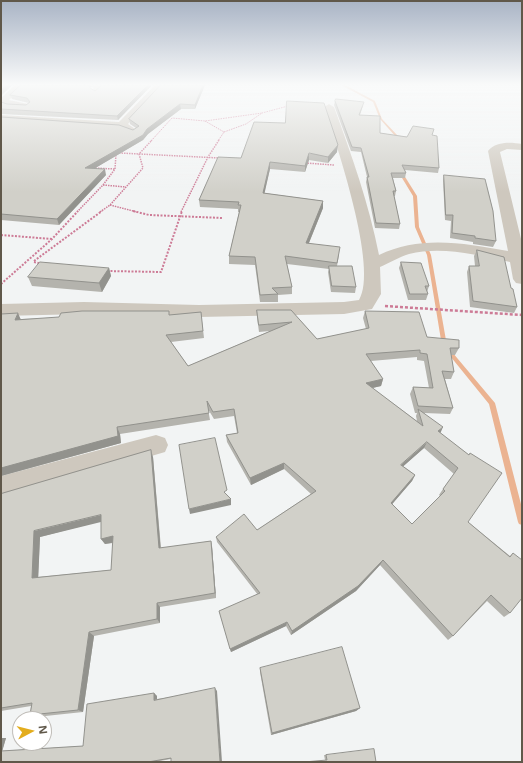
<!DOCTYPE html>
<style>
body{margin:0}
#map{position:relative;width:523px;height:763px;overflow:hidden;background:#f2f4f4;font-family:"Open Sans",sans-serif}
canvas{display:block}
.frame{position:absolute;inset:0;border:2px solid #60584a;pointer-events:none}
.north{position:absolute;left:12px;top:711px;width:40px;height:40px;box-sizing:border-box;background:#fff;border:1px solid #bfbcb7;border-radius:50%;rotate:83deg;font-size:11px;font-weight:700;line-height:16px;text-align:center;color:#60584a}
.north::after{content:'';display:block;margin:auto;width:14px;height:18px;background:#e3ad1e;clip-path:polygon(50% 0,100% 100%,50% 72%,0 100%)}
</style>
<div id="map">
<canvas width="523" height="763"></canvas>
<div class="frame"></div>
<div class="north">N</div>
</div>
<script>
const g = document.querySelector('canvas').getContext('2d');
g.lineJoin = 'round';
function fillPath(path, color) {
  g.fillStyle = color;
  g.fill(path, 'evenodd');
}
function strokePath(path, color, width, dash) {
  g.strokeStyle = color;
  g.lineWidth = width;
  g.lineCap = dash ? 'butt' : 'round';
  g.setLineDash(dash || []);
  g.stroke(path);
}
fillPath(new Path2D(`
 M341,85h4l30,16 7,18 16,17v5h-2v-4l-16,-18 -7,-17z
 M400,172h2l15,24 2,31 12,28 16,91 48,57 27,105v17l-3,-1 -1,-2 -29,-118 -47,-58 -15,-91 -12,-28 -2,-31 -14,-23z`), '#ebb391');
strokePath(new Path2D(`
 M205,121l19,11 -6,9
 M224,132l22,-8 16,-11 26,-7
 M151,141l21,-23 33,3 57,-8`), '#cd7b96', 1, [1.5, 1]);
strokePath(new Path2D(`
 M119,153l101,5
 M305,163l29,2
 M93,168l22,1
 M103,185l23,2
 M110,205l27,7
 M77,212l26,-27 12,-16 1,-15
 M100,212l10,-7 33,-37 -4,-14 13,-14
 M181,212l27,-55 11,-17`), '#cd7b96', 1.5, [1.5, 1]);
strokePath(new Path2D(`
 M133,211l16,4 74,3
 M1,235l51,4
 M34,261l68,-50
 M34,262l9,2
 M107,271l54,1 21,-61
 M1,284l51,-45 26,-28`), '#cd7b96', 2, [2, 1.5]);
strokePath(new Path2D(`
 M385,306l137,9`), '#cd7b96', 2.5, [3, 2]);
fillPath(new Path2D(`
 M15,85h10l-16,15 19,4 2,2 -2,2 -19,-1 -8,-3v-6z
 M87,85h16l1,2 -8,7 -4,-3 2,-3z
 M155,85h9l-36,39 10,7 -5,3 -13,-6 -119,-7v-6l118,7z
 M329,104l5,3c18,49 35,97 45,148 41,-20 85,-12 129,-4l-20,-100c8,-10 23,-9 34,-7v6l-15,-1 -7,3 22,91v41l-6,-1 -3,-4 -3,-17c-33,-7 -68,-16 -101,-8 -10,3 -20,9 -29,13l1,27 -9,15 -28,5 -145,3 -115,-3 -83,2v-12l83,-2 115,3 145,-3 15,-2c20,-31 -23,-157 -35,-193z
 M156,435l9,3 3,7 -3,7 -164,48v-24z`), '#cec8be');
fillPath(new Path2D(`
 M152,85l-34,35 -117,-6v-12l6,2 19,1 3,-2 -17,-4 -2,-4 82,-6 3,2z
 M205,85l-10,24h-14l-33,25 -5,6 -48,28 11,7 -47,50 -58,-5v-103l132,13 3,-2 -6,-4 -1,-5z
 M335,101l28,5 -3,9 20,18 27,4 25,-2 7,33 -1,5 -33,-3 1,3 -1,5h-12l3,13 -1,5h-1l6,28 -1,5 -24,-1 -9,-46 1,-5 -6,-25 -10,-1 -17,-46z
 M337,152l-9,11 -19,-3 -4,12 -35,-3 -6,24 59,8v7l-14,35 30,12 -2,11 19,21 -1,6 -24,-1 -3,-20 1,-3 -42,-5 5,23v7l-14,1v7h-18l-5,-37 -26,-1v-8l10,-44h-1v-3l-38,-2 -1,-7 42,-42z
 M444,175l52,66 -3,6 -20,-3v-2l-23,-4 1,-17 -6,-1 -2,-40z
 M477,250l34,38 6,19 -3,6 -44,-6 -3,-35 2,-6h6l-1,-10z
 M401,262l28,24 -2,6 1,2 -2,6h-18l-9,-32z
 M109,268l2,8 -9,16 -70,-6 -4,-9z
 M257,310h34l26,29 49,-10 -3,-11 2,-7 62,26 32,11 -4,7h-4l3,17 -3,7h-6l8,29 -3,6 -26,-1 16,20 29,22 -1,67 42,34 3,-3 -3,60 -6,4 -17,-16 -34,35 -5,4 -68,-75 -24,26 -65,44 -5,-9 -55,26 -12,-41 39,-16 -41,-53 -1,-5 41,-7 54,-36 -27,-25 -33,16 -24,-43 -1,-7 11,-2 -3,-17 -20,3 -6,-10 2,11 -90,14 1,9 -120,33v-162l20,5 149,-4 31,-3 3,26 -33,4 17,24 82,-35 -11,1 -2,-15zM417,357v3l7,1 5,27 -16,-1 -3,7 5,19h2l-1,3 1,5 -45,-33 9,-2 2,-7 -12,-18zM424,448l30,26 -11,15 -4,6 1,1 -28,28 -20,-20 20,-23 3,-6 -12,-9z
 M153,457l8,91 50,-7 1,5 4,52 -56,9v16l-66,13 -11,76 -47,5 -6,-2 1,-9 -30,5v-217zM101,521v18l4,5 8,-1 -2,27 -73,7 2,-40z
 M260,668l100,40 -4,3 -85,24 -11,-63z
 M217,691l-46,68 -17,3h-153v-24h5l-4,13 81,-5 71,-53 3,3v3z
 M324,755h2l50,7 -51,-2z`), '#b4b3ad');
fillPath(new Path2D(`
 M6,85h6l-11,11v-6z
 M148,85h4l-34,35 -1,-4z
 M203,85h2l-10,24v-4z
 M180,104l1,5 -33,25 -5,6 -56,33 -2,-5 62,-39z
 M338,145l-1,7 -9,11v-6z
 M309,153v7l-4,12v-6z
 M270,162v7l-7,31v-7z
 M105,169l1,6 -47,50 -2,-6z
 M323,201v7l-17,42v-7z
 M109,268l2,8 -9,16 -3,-9z
 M18,313l3,7h-6z
 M383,379l-2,7 -17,4 2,-7z
 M117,427l3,7 1,9 -120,33v-8z
 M443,427l-3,7 -2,-3z
 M427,442l-3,6 -26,23 3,-6z
 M151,450l2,7 8,96 -2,-5z
 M284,463v6l-33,16 -1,-7z
 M415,475l-3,6 -24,28 3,-6z
 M231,499v6l-41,9 -1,-5z
 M101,515l4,6 -65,16 -2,46 -6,-5 2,-47z
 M113,536l3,6 -11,2 -4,-5z
 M211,541l1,5 4,52 -1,-5z
 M383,560l-3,5 -24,26 -65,44 1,-4z
 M157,603l3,4v16l-3,-4z
 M287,622l-1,4 -55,26 -1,-3z
 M89,632l5,4 -11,76 -5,-2z
 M215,688l2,3 5,71h-2z
 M154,693l3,3v6l-3,-2z
 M360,708l-4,3 -85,24 1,-2z
 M1,738h5l-4,14h-1z`), '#92928d');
const building = new Path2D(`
 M1,85h5l-5,5z
 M21,85h69v3l5,3 7,-6h46l-31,31 -116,-7v-7l6,2 19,1 4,-3 -3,-4 -17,-3z
 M161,85h42l-8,20 -15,-1 -33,25 -4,6 -58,33 20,1 -48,50 -56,-5v-97l118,8 14,5 6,-4 -10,-7z
 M336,99l28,3 -5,13 21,1v17l27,4 6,-11 21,3 -2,6 5,1 2,32 -37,-3 4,8h-15l5,18h-3l7,33 -24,-1 -9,-46h2l-8,-29 -9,-1 -17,-46z
 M287,101l37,2 14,42 -10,12 -19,-4 -4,13 -35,-4 -7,31 60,8 -17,42 34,4 -3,16 -52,-7 7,31 -20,1 6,6 -18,1 -5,-38 -26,-1 12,-51h-3l1,-3 -40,-2 19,-43 23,1 13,-36 31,1z
 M444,175l41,4 8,32 3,30 -21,-3v-2l-23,-3 1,-18h-7z
 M477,250l27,7 7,31 2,1 4,18 -44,-6 -4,-35h10z
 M40,262l69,6 -10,15 -71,-6z
 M401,262l20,1 8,23h-4l3,8h-18z
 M329,266h23l4,21 -24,-1z
 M257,310h34l26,29 52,-11 -4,-17 54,1 8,25 32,3v8h-9l4,24 -12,-1 11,37 -35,-2 -5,-19 20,1 -6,-34 -7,-1v-3l-54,4 17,25 -17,4 57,43 -5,-17 25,18 -5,4 31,24 1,-2 32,20 -34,49 42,35 3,-4 9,7v38l-12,15 -19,-18 -38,41 -70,-76 -25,26 -66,45 -5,-9 -57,27 -11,-38 41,-18 -44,-56 28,-23 13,16 59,-39 -32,-28 -34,15 -24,-43 12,-2 -4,-24 -21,3 -6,-11 2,12 -92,14 1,9 -117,32v-154l17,-1 -3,7 44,-3 2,-4 21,-2h87v4l32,-3 2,19 -37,4 22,31 104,-44 -33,3zM427,442l31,26 -15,21 2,2 -33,33 -21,-21 24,-28 -14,-10z
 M215,438l12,52 -3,2 7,7 -42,10 -10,-64z
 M151,450l8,98 52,-7 4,52 -58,10v16l-68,13 -11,78 -48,5 2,-12 -31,5v-214zM101,515v24l12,-3 -2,34 -79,8 2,-47z
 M342,647l18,61 -88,25 -12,-65z
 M215,688l5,74h-49v-4l-23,4h-147v-11l82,-5 4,-42 67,-11v7z
 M374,749l2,13h-72l23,-2 -1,-5z`);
fillPath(building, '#d1d0c9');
strokePath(building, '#92928d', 1);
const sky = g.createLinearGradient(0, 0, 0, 192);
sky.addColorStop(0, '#a9b4c5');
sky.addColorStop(0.44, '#f9fafa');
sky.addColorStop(1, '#f9fafa00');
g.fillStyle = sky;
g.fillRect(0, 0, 523, 192);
</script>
